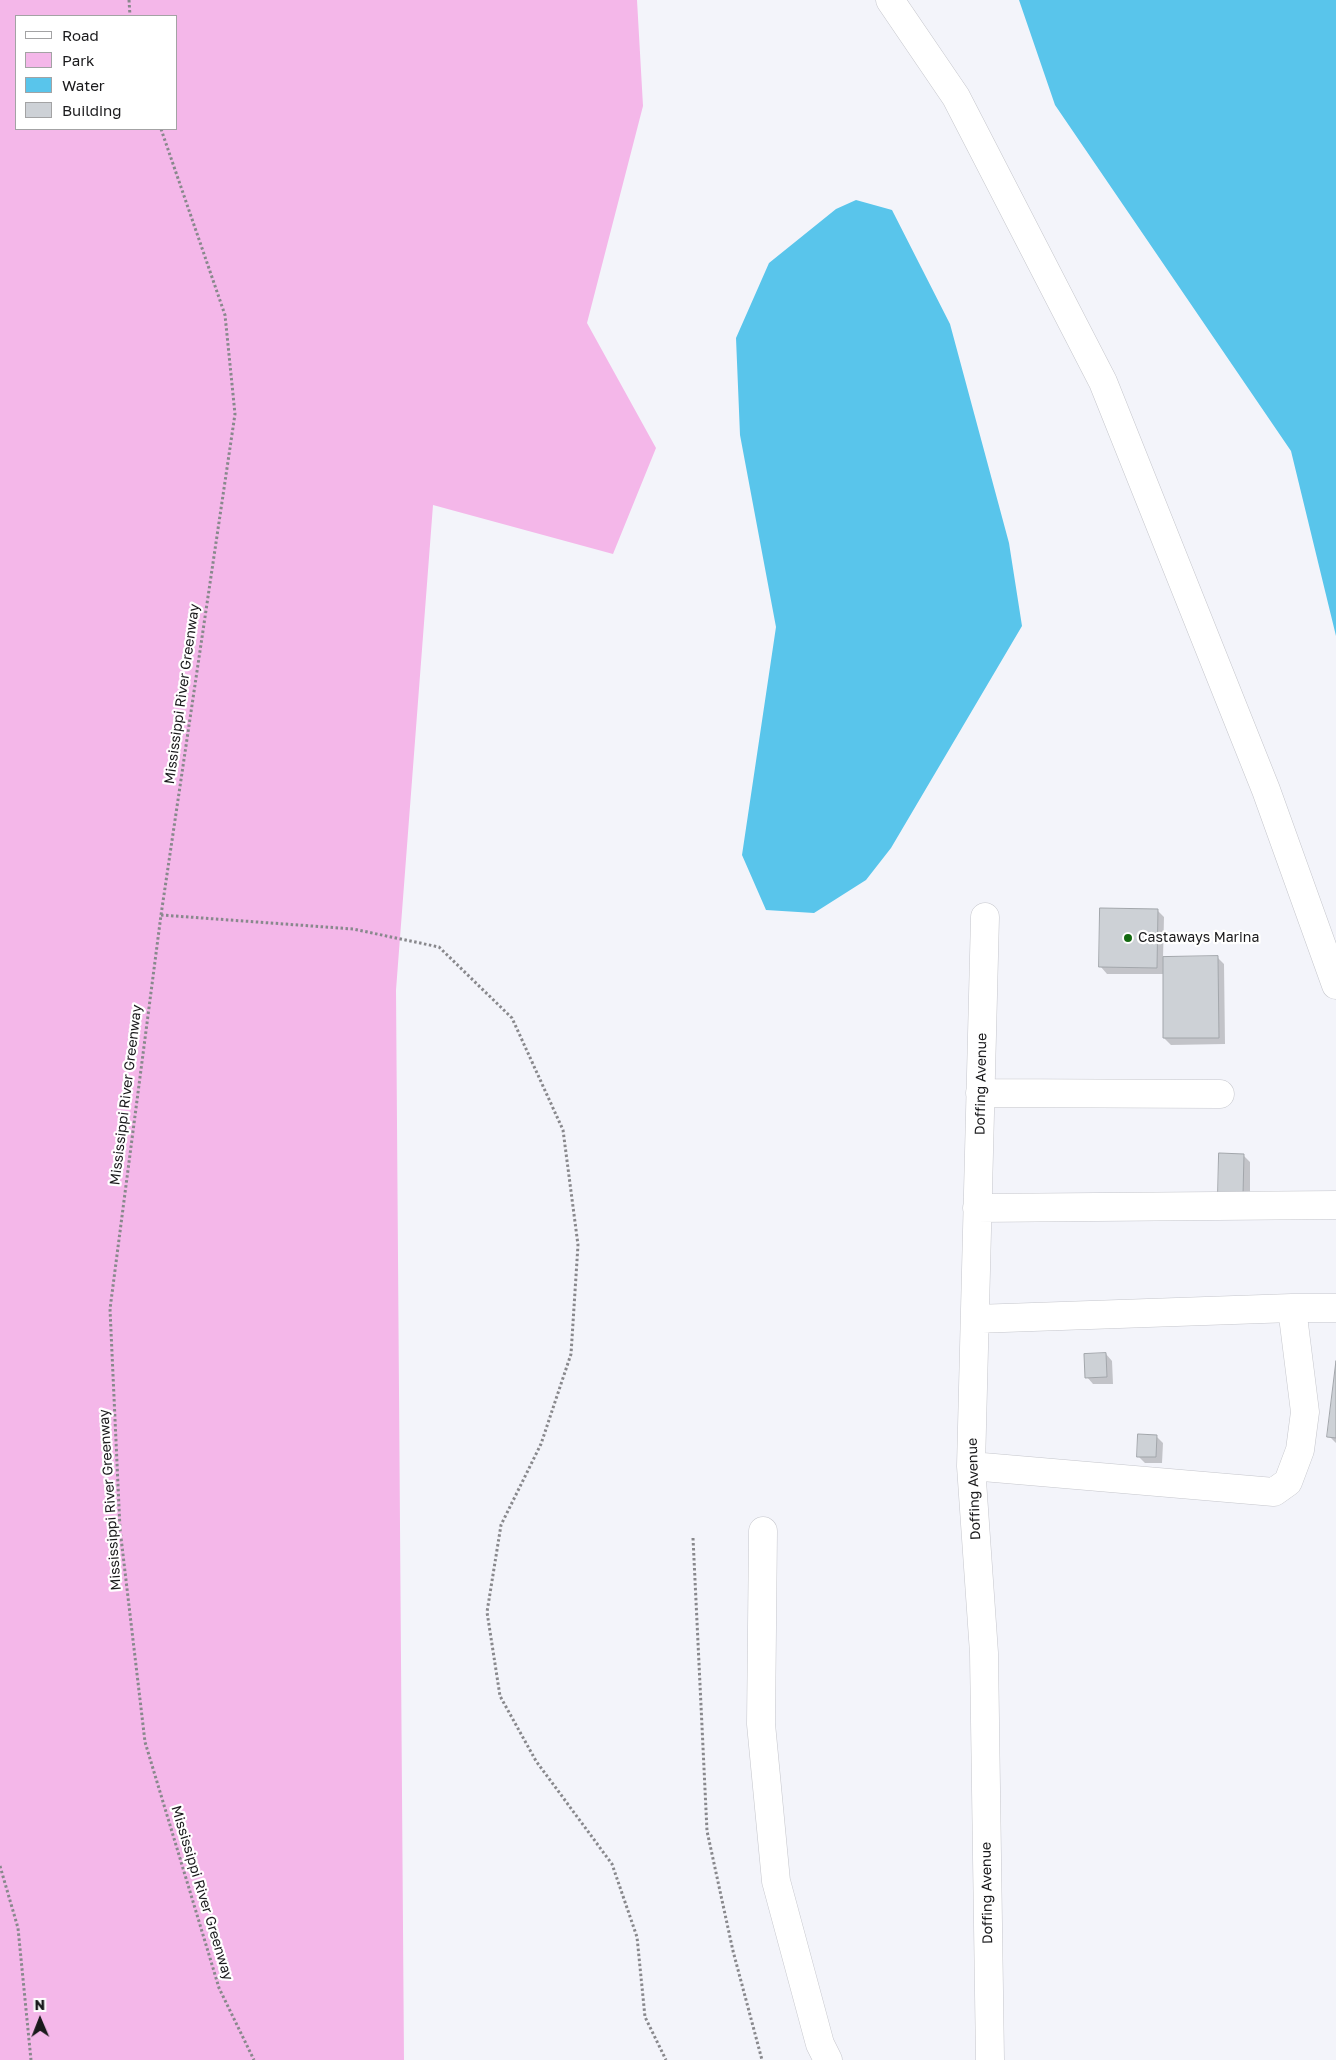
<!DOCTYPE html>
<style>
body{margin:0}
#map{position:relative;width:1336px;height:2060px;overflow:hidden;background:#f3f4fa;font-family:"Golos Text",sans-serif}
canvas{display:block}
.legend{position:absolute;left:15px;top:15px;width:162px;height:115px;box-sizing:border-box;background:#fff;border:1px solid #a3a3a4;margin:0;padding:6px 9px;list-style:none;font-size:15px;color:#1a1a1c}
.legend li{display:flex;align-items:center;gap:10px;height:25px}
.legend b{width:25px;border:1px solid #a3a3a4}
.north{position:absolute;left:15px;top:1995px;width:50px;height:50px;-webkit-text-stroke:4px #fff;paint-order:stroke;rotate:359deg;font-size:14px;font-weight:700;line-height:20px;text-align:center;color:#1a1a1c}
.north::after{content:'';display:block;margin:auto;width:18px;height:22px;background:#1a1a1c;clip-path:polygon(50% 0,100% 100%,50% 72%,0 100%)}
</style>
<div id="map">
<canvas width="1336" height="2060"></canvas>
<ul class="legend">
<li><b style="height:6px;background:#fff"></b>Road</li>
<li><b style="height:14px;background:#f4b7e9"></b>Park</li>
<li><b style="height:14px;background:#59c5eb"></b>Water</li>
<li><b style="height:14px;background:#cdd1d6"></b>Building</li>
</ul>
<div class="north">N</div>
</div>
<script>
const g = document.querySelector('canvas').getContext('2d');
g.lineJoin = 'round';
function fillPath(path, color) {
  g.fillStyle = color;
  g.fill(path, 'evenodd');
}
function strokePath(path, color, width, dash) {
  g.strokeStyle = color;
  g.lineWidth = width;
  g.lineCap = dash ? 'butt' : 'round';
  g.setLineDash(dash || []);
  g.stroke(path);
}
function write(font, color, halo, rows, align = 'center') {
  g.font = font + ' "Golos Text",sans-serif';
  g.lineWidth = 4.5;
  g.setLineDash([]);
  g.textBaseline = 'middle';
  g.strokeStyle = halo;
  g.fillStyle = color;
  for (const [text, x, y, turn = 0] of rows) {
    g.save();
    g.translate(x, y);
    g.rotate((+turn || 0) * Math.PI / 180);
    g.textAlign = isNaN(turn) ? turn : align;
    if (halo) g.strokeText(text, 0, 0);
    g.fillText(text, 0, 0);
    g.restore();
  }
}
fillPath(new Path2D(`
 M0,0h637l6,106 -56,217 69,125 -43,106 -180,-49 -37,485 8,1070h-404zM16,16h160v113h-160z`), '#f4b7e9');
fillPath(new Path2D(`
 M1019,0h317v636l-45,-185 -236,-346z
 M856,200l36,10 58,114 59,219 13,83 -131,222 -25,32 -52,33 -48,-3 -24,-55 34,-228 -36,-192 -4,-97 33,-75 67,-54z`), '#59c5eb');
fillPath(new Path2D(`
 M1157,910l7,7 -1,41h55l6,6 1,80 -54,1 -7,-7v-64h-57l-6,-7z
 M1243,1155l7,7v39h-24z
 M1106,1354l6,7 1,23h-20l-6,-7z
 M1336,1372v71l-7,-7z
 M1156,1436l7,7 -1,20h-17l-7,-7z`), '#0003');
const building = new Path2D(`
 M1100,908l58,1 -1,59 -58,-1z
 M1218,956l1,82h-56v-81z
 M1219,1153l25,1 -1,41h-25z
 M1106,1353l1,24 -22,1 -1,-24z
 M1336,1361v77l-9,-1z
 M1138,1434l19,1 -1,22h-19z`);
fillPath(building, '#cdd1d6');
strokePath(building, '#a2a6ab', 1);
const minor = new Path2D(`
 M890,0l66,97 147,285 163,408 70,195
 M985,917l-14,549 13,187 6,407
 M980,1093l240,1
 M977,1208l359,-3
 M1292,1308h44
 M971,1466l303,26 14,-10 12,-32 5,-38 -13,-104 -317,11
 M763,1531l-2,193 15,157 44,163 8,16`);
strokePath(minor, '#c5c6cc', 29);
strokePath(new Path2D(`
 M129,0l1,16
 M161,129l64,186 10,99 -74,501 -51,394 10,220 25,213 74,246 35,72
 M161,915l192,14 86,18 73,71 51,112 15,115 -7,109 -30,90 -40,81 -14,87 13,84 36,65 76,103 25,73 8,80 21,43
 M693,1538l14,293 26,120 29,109
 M0,1866l18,62 13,132`), '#88888c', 3, [2.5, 2.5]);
strokePath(minor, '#fff', 28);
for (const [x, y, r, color] of [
 [1128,938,5,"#146a11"]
]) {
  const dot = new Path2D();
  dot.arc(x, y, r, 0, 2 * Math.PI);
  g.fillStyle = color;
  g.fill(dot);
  strokePath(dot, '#fff', 2);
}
write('14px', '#1a1a1c', '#fff', [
 ["Mississippi River Greenway",182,694,-82],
 ["Doffing Avenue",981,1084,-89],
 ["Mississippi River Greenway",126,1095,-83],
 ["Doffing Avenue",974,1489,-92],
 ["Mississippi River Greenway",110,1500,-94],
 ["Mississippi River Greenway",202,1893,73],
 ["Doffing Avenue",987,1893,-91]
]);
write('14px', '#1a1a1c', '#fff', [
 ["Castaways Marina",1138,938]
], 'left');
</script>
